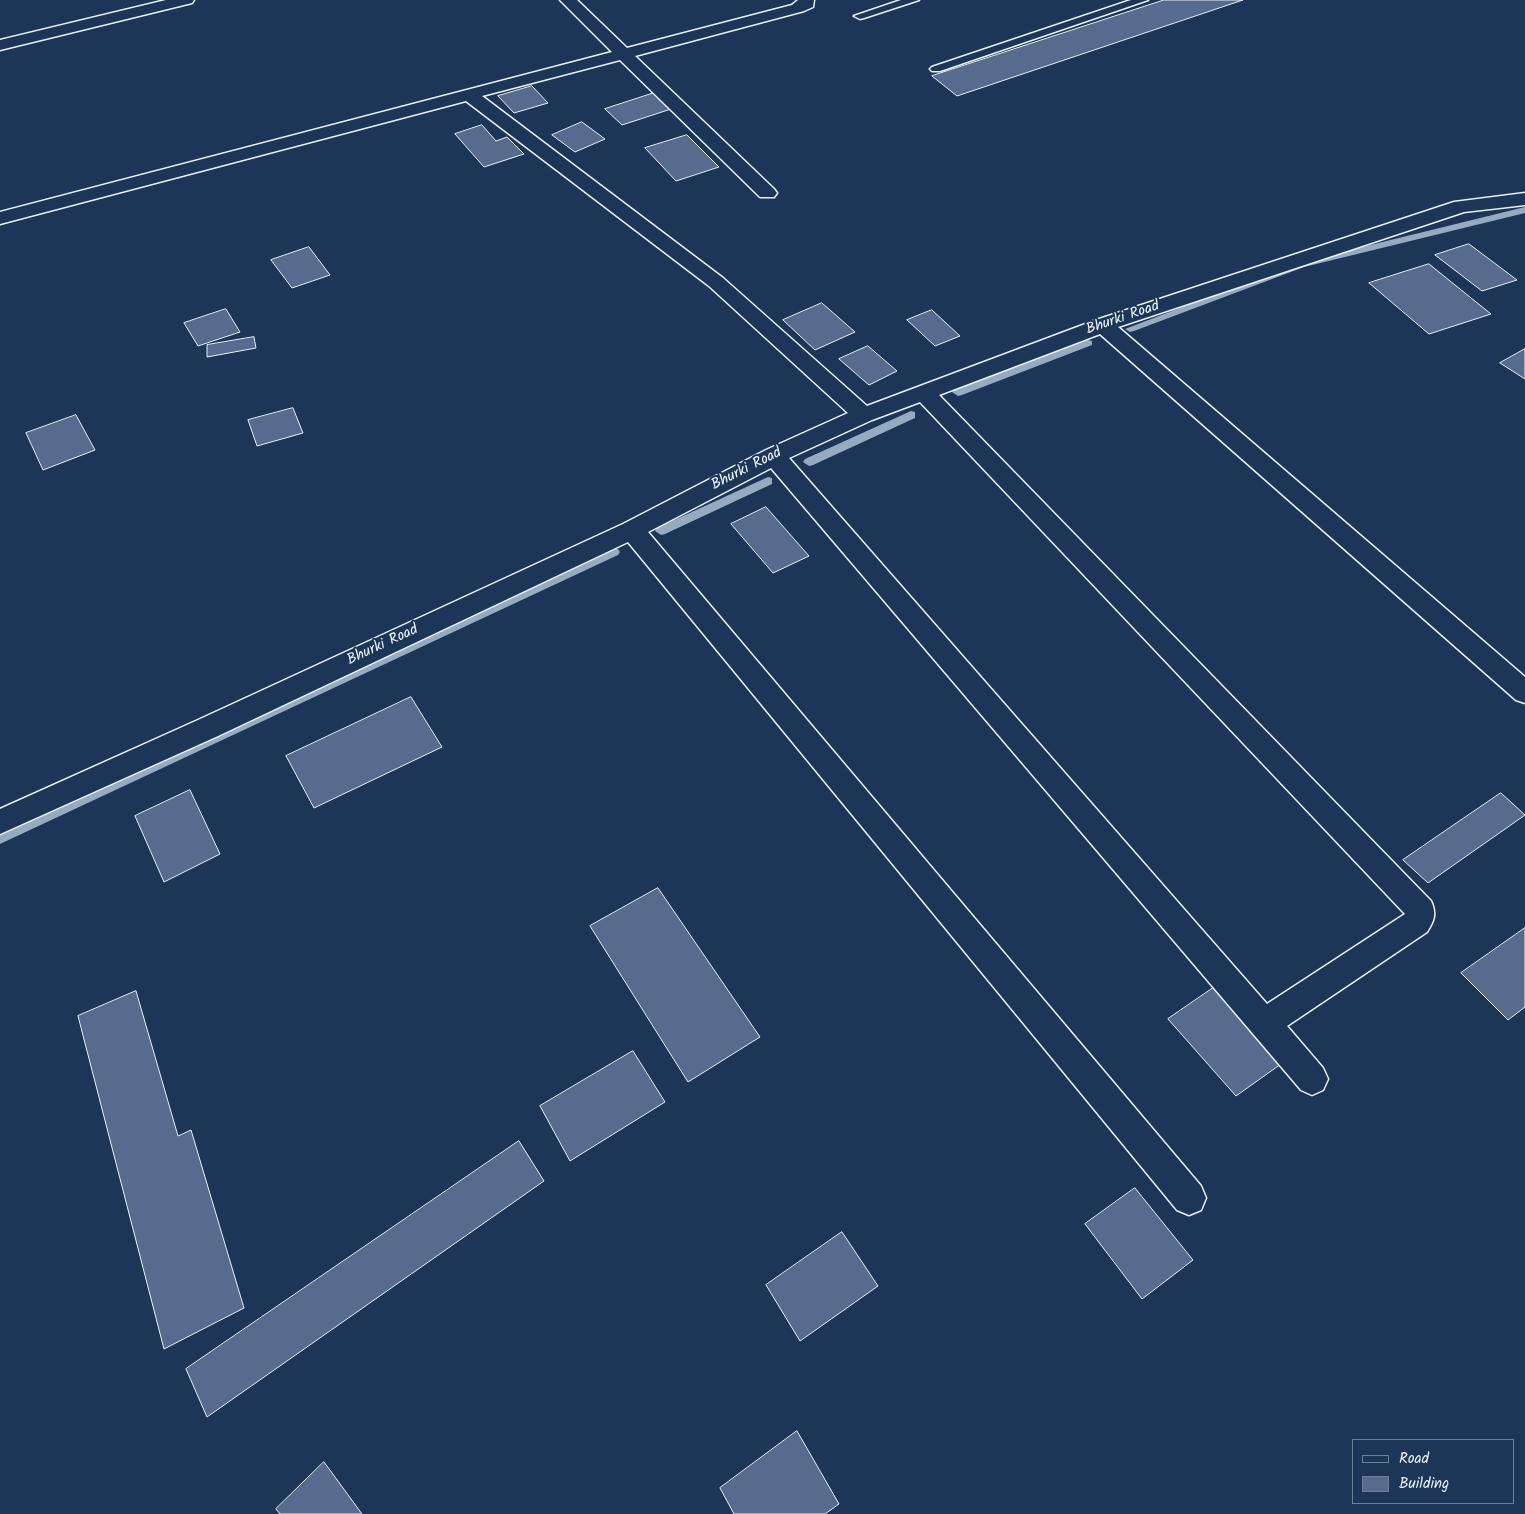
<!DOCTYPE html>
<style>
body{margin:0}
#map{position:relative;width:1525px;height:1514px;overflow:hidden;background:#1d3557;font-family:Kalam,sans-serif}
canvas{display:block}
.legend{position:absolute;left:1352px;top:1439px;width:162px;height:65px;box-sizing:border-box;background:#1d3557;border:1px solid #6e8097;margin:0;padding:6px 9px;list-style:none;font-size:15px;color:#e8f1f8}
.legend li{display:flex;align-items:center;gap:10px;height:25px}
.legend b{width:25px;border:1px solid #6e8097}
</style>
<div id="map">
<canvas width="1525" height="1514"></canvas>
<ul class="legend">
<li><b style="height:6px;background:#1d3557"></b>Road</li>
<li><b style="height:14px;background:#576b8f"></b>Building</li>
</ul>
</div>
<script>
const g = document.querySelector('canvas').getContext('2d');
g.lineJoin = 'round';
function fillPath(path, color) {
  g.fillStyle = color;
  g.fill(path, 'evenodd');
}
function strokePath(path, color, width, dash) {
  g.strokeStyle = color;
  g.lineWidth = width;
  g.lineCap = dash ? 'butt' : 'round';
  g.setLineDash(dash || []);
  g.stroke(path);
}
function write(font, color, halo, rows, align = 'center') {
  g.font = font + ' Kalam,sans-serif';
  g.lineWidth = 4;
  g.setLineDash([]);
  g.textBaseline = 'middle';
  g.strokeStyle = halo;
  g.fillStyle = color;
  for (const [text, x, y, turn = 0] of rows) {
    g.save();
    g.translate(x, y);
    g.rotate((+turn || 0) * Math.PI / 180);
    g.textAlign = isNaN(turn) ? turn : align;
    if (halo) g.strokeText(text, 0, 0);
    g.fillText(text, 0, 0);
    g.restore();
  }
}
fillPath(new Path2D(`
 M1525,207v6l-221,54 -170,64 -4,1 -5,-3 172,-66z
 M1088,340l4,1v4l-130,50 -4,1 -6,-4 2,-3z
 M911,411l4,1v6l-102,47 -4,1 -6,-4 2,-3z
 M768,477l4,1v6l-107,50 -4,1 -6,-4 2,-3z
 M614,548l4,1 2,3 -2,3 -618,289v-13z`), '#96abc1');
const building = new Path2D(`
 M1164,0h79l-286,96 -25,-20z
 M532,86l16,17 -34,10 -16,-17z
 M654,93l17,16 -49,16 -17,-16z
 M582,122l23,17 -30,13 -23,-17z
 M482,125l14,16 11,-4 17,17 -40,13 -29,-33z
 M687,135l32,32 -43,14 -31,-33z
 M1469,244l48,36 -35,11 -47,-36z
 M309,247l21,28 -38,13 -21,-28z
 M1429,264l62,50 -62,20 -60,-51z
 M822,303l33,29 -40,18 -32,-30z
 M226,309l14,23 -42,14 -14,-23z
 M932,310l28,26 -25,10 -28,-26z
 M254,337l2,11 -49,9v-12z
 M868,346l29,25 -28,14 -30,-26z
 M1525,349v30l-25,-16z
 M293,408l10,25 -46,13 -9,-26z
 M76,415l19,35 -52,20 -17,-37z
 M766,507l43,49 -36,17 -42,-49z
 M411,697l31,50 -128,61 -28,-52z
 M190,790l30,64 -56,28 -29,-66z
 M1501,793l24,22 -97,68 -25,-23z
 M658,888l102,149 -72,45 -98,-156z
 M1525,928v79l-17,13 -47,-47z
 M1219,984l69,75 -52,37 -68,-77z
 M136,991l42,145 13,-6 53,178 -80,41 -86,-333z
 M633,1051l32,51 -95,59 -30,-55z
 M519,1141l25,40 -337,236 -21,-48z
 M1135,1188l58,72 -51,39 -57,-75z
 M842,1232l36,54 -78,55 -34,-56z
 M797,1431l42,73 -14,10h-91l-14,-26z
 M324,1462l38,52h-82l-4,-5z`);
fillPath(building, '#576b8f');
strokePath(building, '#e8f1f8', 1);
const service = new Path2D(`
 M901,0h18l-55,18 -4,1 -6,-3z
 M1131,0h17l-208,71h-8l-2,-2 2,-2z`);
const minor = new Path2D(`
 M166,0h28l-2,3 -192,47v-10z
 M560,0h17l50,48 165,-43 6,-5h16l-1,7 -9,4 -169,45 139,133 3,4 -3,4h-14l-140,-137 -138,36 241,182 144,128 229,-86 358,-118 71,-9v12l-61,7 -346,115 407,350v26l-9,-3 -416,-366 -161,61 492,506c6,13 3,20 -4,31l-140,94 36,42 5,11 -5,11 -11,5 -11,-5 -530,-622 -123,64 553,654 5,12 -5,12 -12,5 -12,-5 -549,-668 -410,194 -218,98v-25l198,-89 425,-196 143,-74 82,-37 -139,-127 -243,-185 -466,123v-12l612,-160zM920,402l485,512 -138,90 -478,-546 83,-38z`);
strokePath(service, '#e8f1f8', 3);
strokePath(minor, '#e8f1f8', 3);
fillPath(service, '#1d3557');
fillPath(minor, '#1d3557');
write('15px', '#e8f1f8', '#1d3557', [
 ["Bhurki Road",1123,319,-19],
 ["Bhurki Road",747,470,-27],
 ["Bhurki Road",383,646,-25]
]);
</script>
